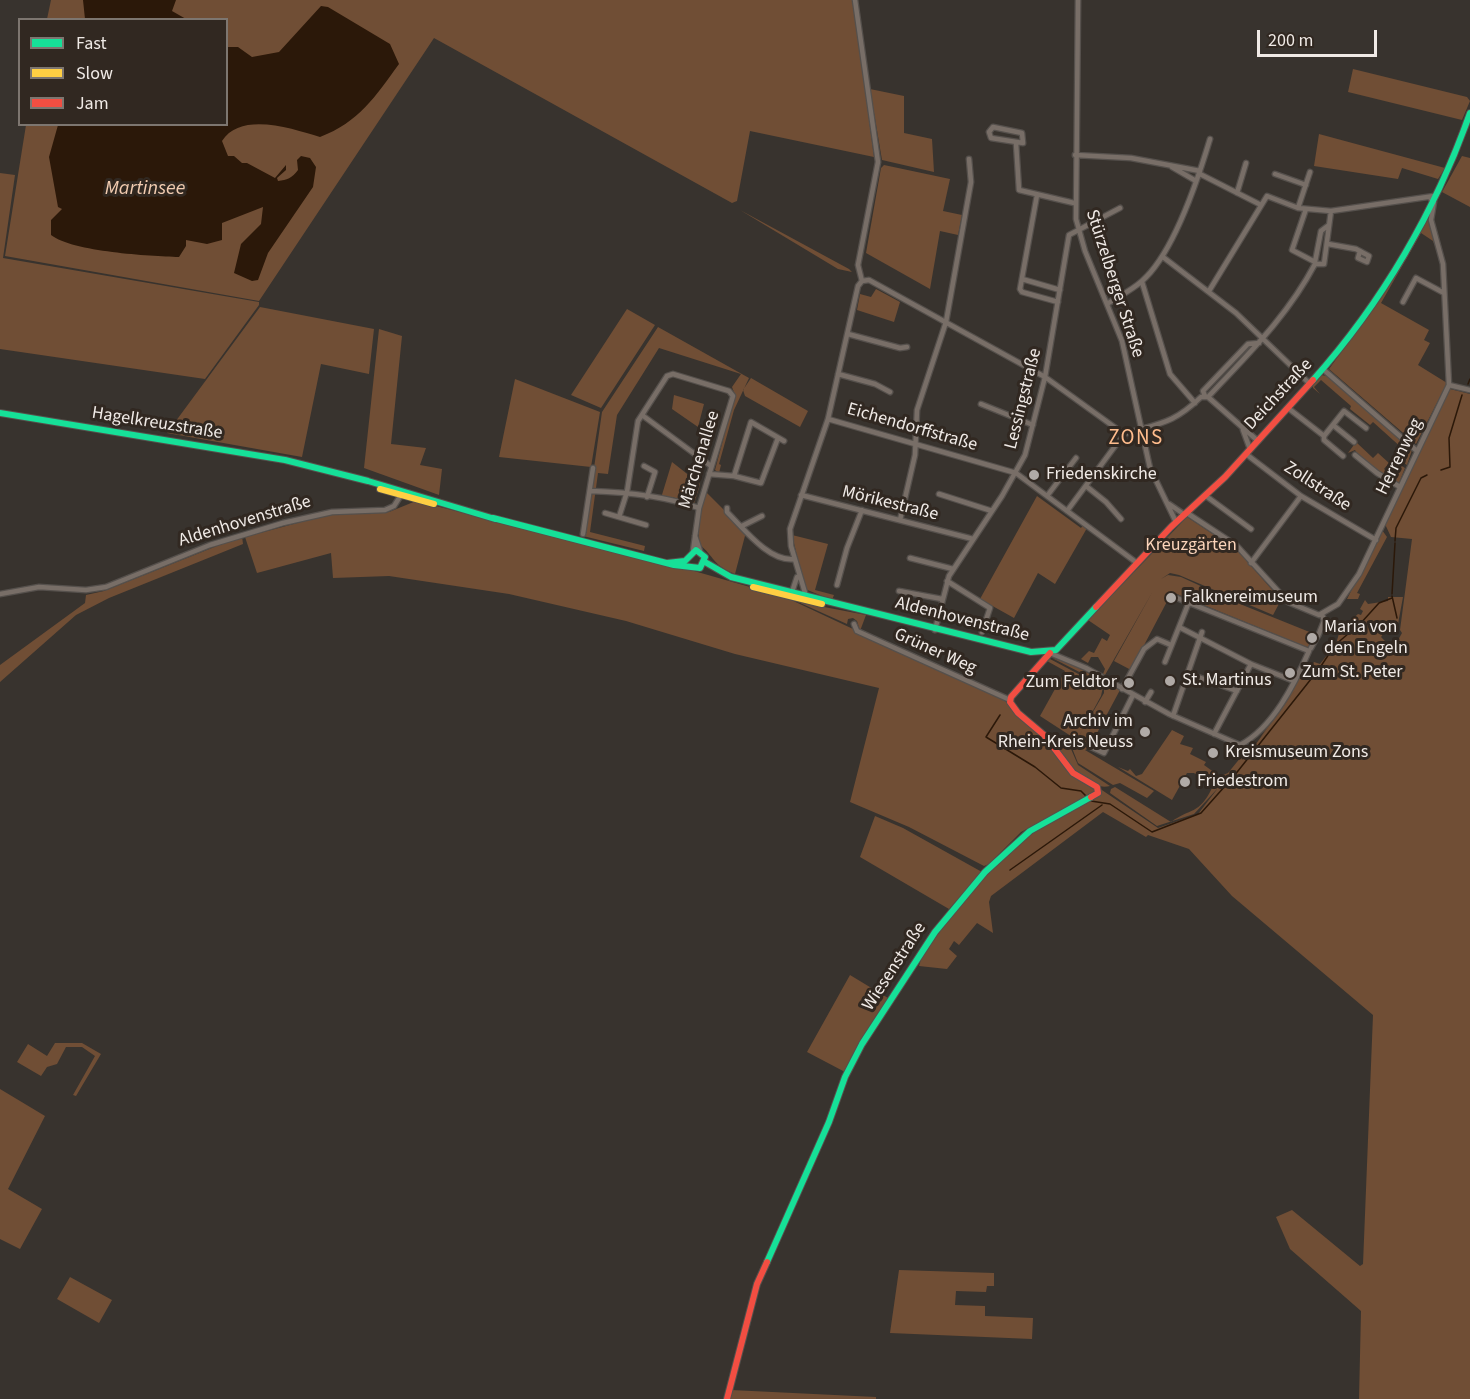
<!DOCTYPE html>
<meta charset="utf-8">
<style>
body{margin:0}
#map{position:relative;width:1470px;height:1399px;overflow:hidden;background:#38332e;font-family:"Source Sans 3",sans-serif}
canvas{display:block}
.legend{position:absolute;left:18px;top:18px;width:210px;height:108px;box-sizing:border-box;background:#312821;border:2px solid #7d7670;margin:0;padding:8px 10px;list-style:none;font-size:18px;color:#f0eae6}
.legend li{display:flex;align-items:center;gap:12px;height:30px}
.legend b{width:30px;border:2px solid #7d7670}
.scale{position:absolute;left:1257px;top:30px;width:120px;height:27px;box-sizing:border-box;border:3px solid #f0eae6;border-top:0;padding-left:8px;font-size:18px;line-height:21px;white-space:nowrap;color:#f0eae6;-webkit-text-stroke:4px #312821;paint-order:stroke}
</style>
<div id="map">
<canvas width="1470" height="1399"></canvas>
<ul class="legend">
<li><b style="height:8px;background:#16e098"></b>Fast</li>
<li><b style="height:8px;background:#ffcf43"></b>Slow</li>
<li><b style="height:8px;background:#f24e42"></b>Jam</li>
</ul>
<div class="scale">200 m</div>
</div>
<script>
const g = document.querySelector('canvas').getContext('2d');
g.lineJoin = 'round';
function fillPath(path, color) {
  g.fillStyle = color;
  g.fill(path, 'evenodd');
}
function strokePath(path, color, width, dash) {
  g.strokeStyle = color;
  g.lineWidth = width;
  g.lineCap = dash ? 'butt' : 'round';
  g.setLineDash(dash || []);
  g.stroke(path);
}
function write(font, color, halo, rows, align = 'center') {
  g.font = font + ' "Source Sans 3",sans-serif';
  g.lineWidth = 6;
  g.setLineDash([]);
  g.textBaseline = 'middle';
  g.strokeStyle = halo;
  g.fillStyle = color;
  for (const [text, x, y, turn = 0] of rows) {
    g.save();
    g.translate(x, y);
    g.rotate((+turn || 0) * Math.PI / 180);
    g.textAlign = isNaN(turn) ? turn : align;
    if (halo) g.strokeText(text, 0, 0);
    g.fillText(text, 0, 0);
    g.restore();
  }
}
fillPath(new Path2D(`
 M51,0h802l21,157 -124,-26 -13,70 -5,2 -298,-165 -175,263 -254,-45 21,-131 200,-1v-104l-179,-1z
 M1353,69l114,28 3,4 -8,19 -114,-28z
 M870,89l34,7v37l28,6 2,33 -52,-12z
 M1319,134l126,34 -7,11 -36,-11 -4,11 -84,-13z
 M1462,156l8,2v49l-28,-15z
 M884,165l66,14 -7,32 19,4 -4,20 -18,-4 -10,58 -64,-36 15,-85z
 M0,173l15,2 -12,83 256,44v3l-54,74 -205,-30z
 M1431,203l-1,12 11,45 -8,-19 -12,-8 -40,70 48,27 -5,10 6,3 -12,22 29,18 -31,61 -87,-75 40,-55z
 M740,210l109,59 3,3 -14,-3z
 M876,289l24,13 -6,20 -37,-12 3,-16 11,3z
 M260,307l114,22 -5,45 -48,-10 -19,93 -135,-24z
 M627,309l28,16 -54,83 -30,-13z
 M658,327l91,51 -15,32 -15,54 2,1 -2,8 -4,-3 20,-75 -3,-8 9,-13 -82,-26 -42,67 -9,59 -10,-1 -8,59 55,14 -1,5 -61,-15 4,-4 -2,-1 17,-119z
 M379,329l23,7 -11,108 35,4 -6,17 22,4 -3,26 -75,-27z
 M1320,375l8,1 84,74 -5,15 -8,-5 4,-11 -30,-27 -3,3 -20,-16 1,-3 -30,-26 -7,7 6,7 -7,-6 -1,-4z
 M751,378l57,33 -8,16 -55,-31 -2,-6z
 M515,379l85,33 -9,55 -92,-10z
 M1450,389l20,5v1005h-111l2,-88 -71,-62 -14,-32 16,-7 68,56 3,-2 10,-249 -141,-119 -43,-47 -41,-14 -2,2 -43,-25 -112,84 -2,6 4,31 -16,-10 -18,22 -5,-4 -5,8 8,7 -10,13 -28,-3 4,-13 63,-81 50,-42 49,-32 -64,34 -32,32 -5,2 -75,-39 -59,-25 29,-114 -144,-34 -109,-33 -117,-27 -120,-18 -56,2 -2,-25 -74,20 -12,-36 82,-22 62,-3 27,-11 271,68 98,28 219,103 40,39 18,24 96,65 40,-14 20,-26 -24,26 -37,12 -47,-33 1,-4 4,-2 56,35c19,-14 28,-7 41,-34l-3,-1 7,-9 12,-5 13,-16 1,3 8,-8 50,-68 -40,54 -16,16 16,-16 39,-59h4l11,-17 6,2 16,-20 4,-14 18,-16 3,1 2,-4 -3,-2 5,-9 3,4 20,-3v-4h15l-5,27 -6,-2 -11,15 12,12 9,-16 -2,-3 12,-91 -21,-2 -6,-13z
 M674,395l30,9 -6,23 -26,-18z
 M1356,442l17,16 5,-5 11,10 -5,6 7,6 6,-7 -2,-3 2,-2 8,5 -6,15 -38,-23 -6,-10 -7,3z
 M672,462l28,22 -6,20 -22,-7 -11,1z
 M706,492l40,40 -11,42c-23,-9 -20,-17 -36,-30l-1,-25z
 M1037,496l44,32 2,-3 4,3 -32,56 -17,-11 -24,45 -34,-19z
 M1187,517l50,33 44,50 -8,15 -94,-40 -9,-2 -9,6 7,-4 13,2 59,27 72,29 -3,6 3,2 -3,7 -137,-56 -41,78 -17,-9 39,-70 -48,84 -2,-1 2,-5 -7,-12h-7l-3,6 -7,-4 8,-8 5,2 8,-15 5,3 3,-6 -22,-15z
 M1382,530l5,7 -30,56 3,1 -2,5h-11z
 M792,535l36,9 -13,46 19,5 -2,5 -27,-11z
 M242,536l1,8 -134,54 -33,17 -76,67v-17l85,-62 1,-8 18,-4z
 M798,602l68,13 -6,16 -3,-10 -4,-3 -5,1 -1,5z
 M1052,658l19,6 49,26 -31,58 -4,2 69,41 -7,7 -27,-15 -7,2 -35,-22 -6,-15 32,-55v-6l-5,-5z
 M1050,659l53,28 -2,9 -24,44 -37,-24 25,-45 -18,-10z
 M1172,730l12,6 -4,8 13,4 -3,6 16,8 -2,3 11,8 -9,8 -12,-8h-7l-15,27 -54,-33 10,4 2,-2 6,7 6,-2z
 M1068,738l7,4 -4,7 7,16 32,21c-22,5 -40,-21 -52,-37l3,1z
 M875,816l28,12 79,44 -33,37 -89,-52z
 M850,975l38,23 -43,74 -38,-20z
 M55,1043h27l19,11 -25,42 -3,-1 22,-39 -13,-9h-16l-9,17 -10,3 -6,9 -24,-14 11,-18 19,12z
 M0,1089l45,27 -37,73 34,20 -22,40 -20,-10z
 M899,1270l95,3v13h-7l-1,6 -30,-1 -1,14 30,1v10l48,2 -1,21 -142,-6z
 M70,1277l42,23 -13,23 -42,-24z
 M731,1390l145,7v2h-146z`), '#704e35');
fillPath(new Path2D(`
 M83,0h93l-4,11 14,8h-101z
 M321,6l7,1 62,37 9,20c-24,33 -40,58 -79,73 -27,-8 -79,-26 -98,4l6,15h6l8,7h5l28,15 11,-13v5l-9,8 1,3c9,-1 14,-3 20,-11l-1,-10 4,-4 9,2 6,9 -3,20 -45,66 -10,27 -6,1 -18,-8 7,-29 20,-20 2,-17 -41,16v17l-15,4 -21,-4v6l-7,11c-29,-1 -106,-5 -128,-22v-15l11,-11 -4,-2 -9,-50 9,-32 168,-1 1,-77h11l14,10 27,-5z`), '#2b1809');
strokePath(new Path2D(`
 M1468,384l2,-5
 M1441,470l9,-3 -1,-29 13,-43
 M1395,541l1,-13 25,-50 6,-3
 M1392,594l3,-51
 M1392,596l5,22
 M1360,624l19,-21 13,-5
 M1356,627l3,-2
 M1000,715l-14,22 49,30 26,21 20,3 6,6
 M1091,801l19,3 42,28 49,-19 33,-37 85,-107 16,-24 20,-17
 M1010,870l92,-65`), '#2b1809', 1.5);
const street = new Path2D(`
 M855,0l23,162 -20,103 4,16
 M1078,0l-2,219 9,32 37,90 28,127 26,54
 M993,127l29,6 1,10 -32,-5 -2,-6z
 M1016,143l3,47 55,13
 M1075,155l56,3 69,13
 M1172,167l24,14
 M1200,174l61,31
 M1275,174l31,11
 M1237,193l9,-30
 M1037,195l-17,94 2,3 36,10
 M1298,208l12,-36
 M1306,209l-14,41 23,12
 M1328,244l28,5 13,7 -2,6 -9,-4 2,-7
 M1163,257l73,56 74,71
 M1315,262l6,-31 8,-6
 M1022,279l38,11
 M862,281l7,-1 176,97 79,57
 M1142,282l28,92 25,29
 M1209,291l58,-95 31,12 33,3 103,-15
 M1403,302l13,-24 28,15
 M1107,304c11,-7 25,-14 35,-23 31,-27 56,-102 68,-142
 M848,334l52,14 7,-1
 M1324,370l93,81
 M838,374l37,10 15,8
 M1449,385l21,5
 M1205,396l-2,-5 45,-47 11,-1
 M1208,397l50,44
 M981,404l52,21
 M1288,408l36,28 20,-25 22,17
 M642,415l69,51
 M828,419l188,54 121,90
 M1333,425l21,17
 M1243,430l7,19
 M1124,434c36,-11 49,-10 77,-37h7c40,-43 79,-80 107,-133h9l7,-53
 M1324,436v4l19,16
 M778,438l-17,45 -27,-7 17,-54 33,19
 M1246,454l55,42 75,44
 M1355,455l22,18 23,14
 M644,466l11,6 -8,25
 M709,474l25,2
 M1086,486l20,16 15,17
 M591,491c36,1 73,5 108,17
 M939,494l53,17
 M801,495l172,44
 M1047,496l29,-38
 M1206,496l45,33
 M1169,504l16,11
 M727,508v4c17,17 42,50 67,47
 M1067,511l57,-77
 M605,513l41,12
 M1187,513l50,33 51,56 31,13 19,-11 21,-30 90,-189 -6,-121 -12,-44 3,-18 -3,-3
 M619,517l8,-25 11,-71 29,-45 6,-2 56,17 4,5 -34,112 -6,43
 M900,520l15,-65 2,-45 29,-88 25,-140 -2,-23
 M742,526l20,-10
 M583,534l10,-66
 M695,536l5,15
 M910,558l43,11
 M1251,563l50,-67
 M947,581l43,27 -8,24
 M837,585l10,-37 15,-38
 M899,591l43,8
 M792,592l5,-15
 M0,594l39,-7 47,3 20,-3 104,-42 73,-22 49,-11 53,-2 9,-4 7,-11
 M806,596l-15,-50 -1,-17 38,-110 30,-133 4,-5
 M1177,598l132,53
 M854,624l3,7 153,69
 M1179,627l72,37 43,17
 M935,630l14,-54 53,-80 23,-41 20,-78 24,-142 51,-27
 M1318,636l6,-15 -2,-7
 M1311,648l6,-11
 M1050,653l36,15 83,46 71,31c33,-17 55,-62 69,-94
 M1165,662l24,-60
 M1187,673l50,18
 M1122,689l22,-40 13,-10 14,6
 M1145,702l6,-10
 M1173,716l29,-84
 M1214,734l37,-70
 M1091,747l13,6 29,-58`);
const fast = new Path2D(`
 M1313,380c69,-77 123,-170 157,-267
 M0,413l285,47 83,21 127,38
 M493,518l181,47 26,3 5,-11 -9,-7 -11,11 -18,2
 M705,562l26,15 300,75 25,-2 40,-43
 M767,1262l62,-140 16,-45 17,-33 73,-112 50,-60 45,-41 61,-34`);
const slow = new Path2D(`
 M380,489l54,15
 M753,587l69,17`);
const jam = new Path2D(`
 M1096,607l75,-80 54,-50 88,-97
 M1050,653l-39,44 -1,5 8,11 26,22 29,38 24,14 1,6 -7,4
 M727,1399l30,-115 10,-22`);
strokePath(street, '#55504c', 7);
strokePath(fast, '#55504c', 8);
strokePath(slow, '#55504c', 8);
strokePath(jam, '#55504c', 8);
strokePath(street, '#786e67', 4.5);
strokePath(fast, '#16e098', 6);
strokePath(slow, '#ffcf43', 6);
strokePath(jam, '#f24e42', 6);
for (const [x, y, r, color] of [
 [1034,475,6,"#b0aaa6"],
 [1171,598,6,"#b0aaa6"],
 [1312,638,6,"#b0aaa6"],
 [1290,673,6,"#b0aaa6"],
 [1170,681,6,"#b0aaa6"],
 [1129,683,6,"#b0aaa6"],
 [1145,732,6,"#b0aaa6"],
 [1213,753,6,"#b0aaa6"],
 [1185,782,6,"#b0aaa6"]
]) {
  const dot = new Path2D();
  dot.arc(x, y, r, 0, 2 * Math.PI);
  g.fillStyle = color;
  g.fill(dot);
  strokePath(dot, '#312821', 2);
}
write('18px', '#f0eae6', '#312821', [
 ["Stürzelberger Straße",1114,284,72],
 ["Deichstraße",1279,395,-47],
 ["Lessingstraße",1024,399,-76],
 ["Hagelkreuzstraße",157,424,9],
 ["Eichendorffstraße",912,428,16],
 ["Herrenweg",1400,457,-64],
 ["Märchenallee",700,460,-73],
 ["Zollstraße",1317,487,33],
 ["Mörikestraße",890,504,14],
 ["Aldenhovenstraße",245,522,-17],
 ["Aldenhovenstraße",962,620,14],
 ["Grüner Weg",935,652,24],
 ["Wiesenstraße",895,967,-57]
]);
write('18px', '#f0eae6', '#312821', [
 ["Friedenskirche",1046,475],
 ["Falknereimuseum",1183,598],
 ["Maria von",1324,628],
 ["den Engeln",1324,649],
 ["Zum St. Peter",1302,673],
 ["St. Martinus",1182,681],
 ["Zum Feldtor",1117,683,"right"],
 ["Archiv im",1133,722,"right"],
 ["Rhein-Kreis Neuss",1133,743,"right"],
 ["Kreismuseum Zons",1225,753],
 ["Friedestrom",1197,782]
], 'left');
write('18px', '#fbd4ba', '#312821', [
 ["Kreuzgärten",1191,546]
]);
write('italic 20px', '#f2ccb1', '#312821', [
 ["Martinsee",145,190]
]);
g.letterSpacing = '1.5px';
write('21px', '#ffbc8c', '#312821', [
 ["ZONS",1136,439]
]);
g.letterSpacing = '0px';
</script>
